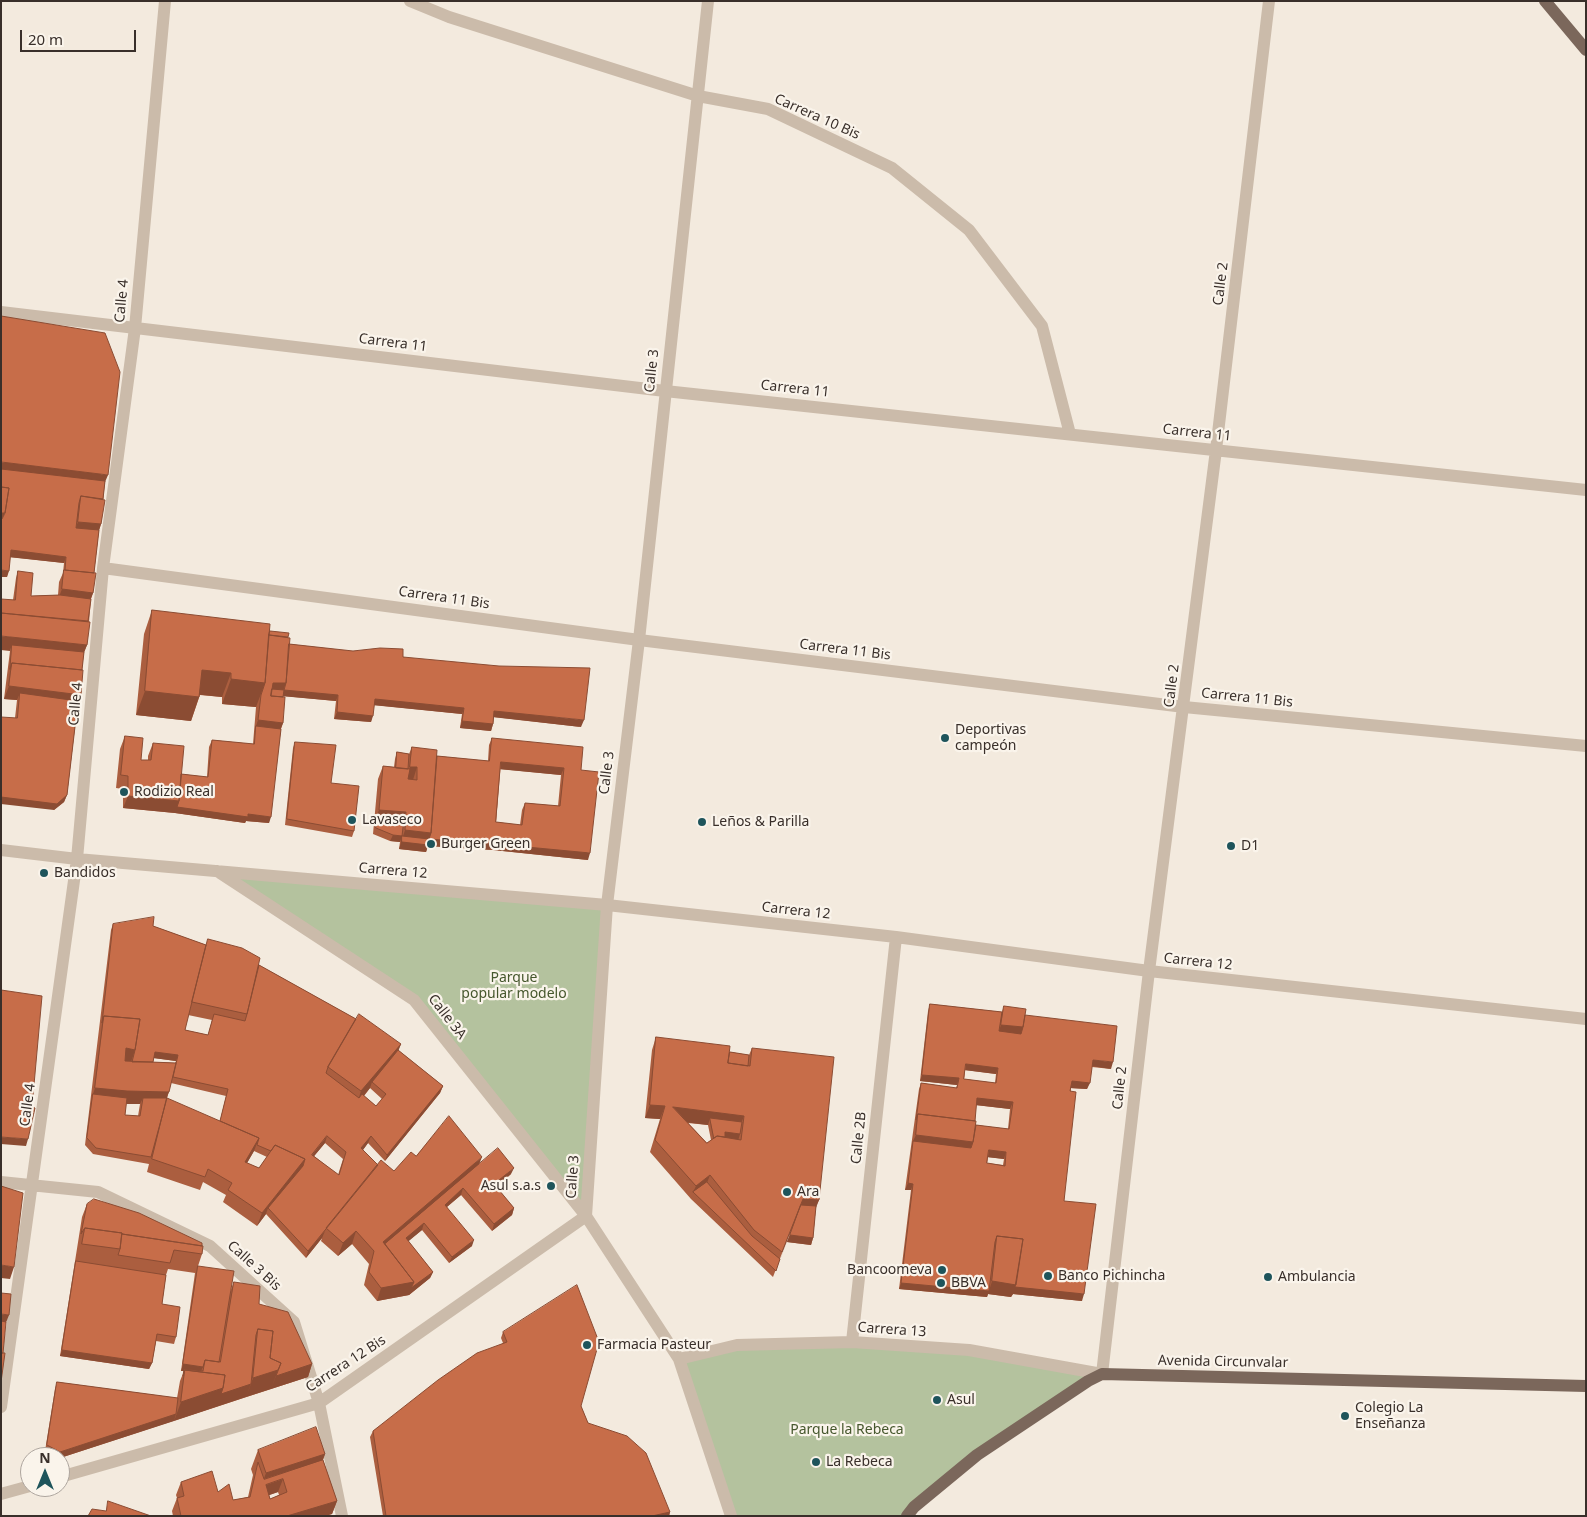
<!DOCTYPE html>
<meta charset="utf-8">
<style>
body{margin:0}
#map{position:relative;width:1587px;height:1517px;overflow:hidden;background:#f3eade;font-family:"Noto Sans",sans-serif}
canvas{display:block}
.frame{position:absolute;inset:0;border:2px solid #392f2a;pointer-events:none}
.north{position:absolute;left:20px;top:1447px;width:50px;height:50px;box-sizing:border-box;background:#faf4eb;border:1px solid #ada59e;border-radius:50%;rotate:0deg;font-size:14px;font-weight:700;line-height:20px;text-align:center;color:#392f2a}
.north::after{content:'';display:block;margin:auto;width:18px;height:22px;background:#1e545b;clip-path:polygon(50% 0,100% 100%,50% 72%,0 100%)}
.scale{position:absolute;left:20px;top:30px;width:116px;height:22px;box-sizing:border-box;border:2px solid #392f2a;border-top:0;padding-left:6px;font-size:15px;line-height:18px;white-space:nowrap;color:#392f2a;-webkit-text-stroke:4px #faf4eb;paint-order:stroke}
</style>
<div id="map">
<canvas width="1587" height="1517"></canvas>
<div class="frame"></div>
<div class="north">N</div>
<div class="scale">20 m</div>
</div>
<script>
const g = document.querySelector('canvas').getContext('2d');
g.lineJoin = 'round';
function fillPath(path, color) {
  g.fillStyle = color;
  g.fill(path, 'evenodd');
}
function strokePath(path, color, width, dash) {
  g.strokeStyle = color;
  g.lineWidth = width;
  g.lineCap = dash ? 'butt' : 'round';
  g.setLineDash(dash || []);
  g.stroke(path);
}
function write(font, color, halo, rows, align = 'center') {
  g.font = font + ' "Noto Sans",sans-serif';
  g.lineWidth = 4.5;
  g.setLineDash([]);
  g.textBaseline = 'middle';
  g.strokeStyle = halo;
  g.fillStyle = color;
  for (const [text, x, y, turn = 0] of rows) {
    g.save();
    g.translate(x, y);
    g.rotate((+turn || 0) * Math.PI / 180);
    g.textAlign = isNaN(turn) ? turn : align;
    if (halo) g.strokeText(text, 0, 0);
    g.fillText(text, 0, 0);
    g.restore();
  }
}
fillPath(new Path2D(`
 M215,870l392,35 -21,311 -172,-216z
 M737,1345l232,5 133,24 -125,81 -70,61h-176l-52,-157z`), '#b4c29e');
strokePath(new Path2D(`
 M410,1l39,16 249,79 70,13 124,59 77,62 73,96 28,108
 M1,312l664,79 921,99
 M103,568l536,72 545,67 402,39
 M1,850l76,9 530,46 289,32 253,34 437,48
 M217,871l197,129 172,216 93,143 52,157
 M1,1182l97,10 112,54 84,76 25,81 23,113
 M586,1216l21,-311 32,-265 69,-639
 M852,1342l44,-405
 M679,1359l58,-14 115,-3 117,8 133,24 47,-403 67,-521 53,-449
 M1,1407l76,-548 26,-291 32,-240 30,-327
 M60,1477l259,-74 267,-187
 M1,1494l29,-8`), '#cbbbaa', 12);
strokePath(new Path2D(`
 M1545,1l41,49
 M907,1516l7,-9 63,-52 111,-74 14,-7 484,12`), '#7b675b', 12);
fillPath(new Path2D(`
 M1,316l104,165 -4,43 -2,6 -5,43 -1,20 -2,6 -4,46 -3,7 -17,143 -3,7 -10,8 -39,-92 2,-18 -13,-1 6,-48 3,-51 3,-22 2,-7 13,25 27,-1 1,-13 4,-9 1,-10 -54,-6 -3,20z
 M152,610l118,21 18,6 1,7 114,13 178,70 -87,-10 -1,7 -2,7 -31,-3 2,-14 -88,-9 -3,17 -37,-3 2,-18 -53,-5v27l-2,6 -12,94 -23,-2 -1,2 -70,-10 -52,-5v-19l-7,-1 4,-39 5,-13 16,24h7v-4l5,-13 28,31 26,3 2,-30 3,-7 41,4 3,-37 -34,-3v-7l-22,-2 -9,26 -55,-6 8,-81z
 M492,738l89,32 7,90 -95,-10 -65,-4 -2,6 -27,-3 1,-7 -10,-1 -17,-7 5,-55 5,-13 11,1 1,-8 2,-7 12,2 3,-7 25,9 51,5 1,-16zM500,769l61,6 -3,31 -33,-3 -3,7 -2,15 -24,-3z
 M295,742l36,41 23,48 -2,6 -67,-12 8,-77z
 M113,924l40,2 53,19 2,-6 51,26 97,54 45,25 -3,6 45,36 -3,7 -55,68 -17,-18 -5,7 15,15 16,6 22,-15 63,8 32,10 -15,13 18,21 -2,7 -20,16 -31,-36 -14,12 25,39 -23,17 -27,-33 -14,11 25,31 -3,6 -21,17 -32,6 -13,-16 5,-21 -17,-20 -14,12 -17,-15 1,-3 -16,20 -40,-44 -9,12 -34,-24 3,-7 -23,-13 -3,8 -53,-18 2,-8 -56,-10 -8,-9 26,-215zM188,1015l24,5 -4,15 -23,-5zM154,1058l22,3 -1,2 -22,-1zM171,1083l55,13 -6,25 -54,-19zM370,1088l12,11 -6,7 -12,-10zM126,1104h14l-2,12 -13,-1zM325,1143l18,16 -5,16 -24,-19zM254,1151l13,6 -8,11 -12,-5z
 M930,1004l72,8 2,-6 21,9 86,54 -19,-2 -5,22 -16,-1 -7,113 18,100 -69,-7 -2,3 -23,-3 -1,3 -88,-8 12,-99h-6l14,-101 2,-6 35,5 1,-3 -37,-4 8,-70zM965,1070l31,4 -1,9 -31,-4zM976,1105l34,4 -2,20 -32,-4 -1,-4zM988,1157l16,2 -1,6 -16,-2z
 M656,1037l74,15 19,3 3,-7 67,152 -3,6 -3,32 -2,7 -24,-3 11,-31 -25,66 -82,-78 -41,-47 10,-33 -15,-1 7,-68zM688,1123l20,2 3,15 -4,3z
 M87,1204l115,50 -4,12 32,26 4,-10 25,22 53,60 -4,13 -37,12 3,-8 -3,8 -211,69 -5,-1 -10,-6 10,-62 2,-7 120,16 3,-17 4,-10h-3l14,-98 -27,-4 -2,6 -4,29 14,33 -2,7 -18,-3 -4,22 -3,6 -89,-13 22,-139z
 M503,1332l78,74 7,17 82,89 -1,4h-286l-13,-79 3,-6 130,-88 -2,-5z
 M258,1450l67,4 -2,6 14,41 -5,13 -7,2h-152l-1,-5 5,-13 -1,-3 5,-13 37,10 15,8 15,-3 5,-22 -2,-6zM278,1492l1,3 -9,4 -1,-4z`), '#ab5e3f');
fillPath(new Path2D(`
 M1,462l107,13 -5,12 -102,-11z
 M1,513h4l-4,10z
 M78,522l23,2 -4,13 -24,-3z
 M11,550l55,7 -2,6 -56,-6z
 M1,570l8,1 -2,6h-6z
 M62,589l31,4 -5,13 -31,-4z
 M1,636l86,9 -5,13 -70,-13 -2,6 -9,-1z
 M202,670l29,3 -9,24 -29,-3z
 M231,679l34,4 -9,24 -34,-3z
 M273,683h13l-5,13 -11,-1z
 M9,686l72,9 -5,13 -56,-15 -3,7 -13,-1z
 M284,690l54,5 -2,6 -55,-5z
 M145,691l54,6 -8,24 -55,-6z
 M375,699l89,9 -2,6 -90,-9z
 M494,711l90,9 -3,7 -89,-10z
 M337,712l36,4 -2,6 -37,-3z
 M258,720l25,3 -5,13 -22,-10z
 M462,721l31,3 -2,7 -31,-3z
 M501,762l63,6 -3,7 -63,-6z
 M410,767h7l-4,13h-7z
 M67,795l-3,7 -10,8 -53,-6v-7z
 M128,796l51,5 69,13 23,3 -2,6 -23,-2 -1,2 -70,-10 -52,-5z
 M379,810l27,2 -5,13 -24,-9 -3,6z
 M405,830l26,3 64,11 95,9 -2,7 -95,-10 -65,-4 -2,6 -27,-3z
 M393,835l9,1 -2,6 -10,-1z
 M1001,1025l22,2 -4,13 -22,-3z
 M401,1044l-5,13 -24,25 -2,6 -13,16 4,-13z
 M126,1048l9,2 -4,12 -9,-1z
 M155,1052l23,3 -2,6 -23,-3z
 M1093,1060l20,2 -2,7 -20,-3z
 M966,1064l32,4 -2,6 -32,-4z
 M922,1075l37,3 -2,7 -37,-4z
 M1072,1081l18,2 -3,6 -18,-1z
 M443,1086l-3,7 -55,68 2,-6z
 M95,1088l74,4 -5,13 -21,-7 -3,6h-18l-29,-10z
 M977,1098l36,4 -3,7 -35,-4z
 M650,1105l15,1 -5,13 -15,-1z
 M673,1107l71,9 -5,13 -29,-11 -2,7 -40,-5z
 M725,1132l15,2 -2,7 -15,-2z
 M916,1135l57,7 -5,13 -55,-14z
 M327,1136l-2,7 -15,18 2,-6z
 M371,1136l-3,7 -9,12 2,-7z
 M1,1137l27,2 -2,7 -25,-2z
 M259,1138l-5,13 -14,24 5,-13z
 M989,1150l17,2 -2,7 -18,-2z
 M482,1157l-5,13 -97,78 3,-6z
 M305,1159l-4,13 -33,36 -2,6 -9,12 5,-13z
 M514,1168l-3,6 -19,17 2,-7z
 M710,1175l-5,13 -12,4 3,-6z
 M908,1183l5,1 -2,6h-6z
 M463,1188l-2,7 -19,16 3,-6z
 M803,1199l16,1 -5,13 -16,-2 -20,54z
 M514,1208l-2,7 -20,16 2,-7z
 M424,1223l-2,7 -18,15 2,-7z
 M325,1231l-3,7 -16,20 2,-7z
 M356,1231l-4,13 -14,12 5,-13z
 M790,1235l23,3 -2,7 -24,-3z
 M474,1240l-2,6 -23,17 3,-6z
 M1,1265l13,2 -4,12 -9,-1z
 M433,1272l-3,6 -21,17 -32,6 4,-13z
 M992,1281l92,13 -2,7 -69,-7 -2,3 -23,-3 -1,3 -88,-8 2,-6 88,8z
 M1,1314l8,1 -5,13h-3z
 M62,1350l90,13 -3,6 -89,-13z
 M183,1364l20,3 -3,6 -16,-4v2h-3z
 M312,1364l-4,13 -37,12 5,-13z
 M278,1370l-7,19 -25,8 7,-19z
 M251,1384l-5,13 -72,24 7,-19 42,-14z
 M176,1414l-2,7 -114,37 -2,-1 2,-5z
 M325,1454l-7,19 -35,6 -5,13 -17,6 -2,-6 7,-19z
 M337,1501l-5,13 -7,2h-38z
 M670,1512l-1,4h-17z`), '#8b4c33');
const building = new Path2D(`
 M1,316l104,17 15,39 -12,103 -107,-13z
 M1,469l104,12 -2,18 -22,-3 -2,7 -3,25 23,2 -5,43 -29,-3 1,-13 -55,-7 -2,21 -8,-1v-51h1l3,-6 4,-25 -8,-1z
 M1,487l8,1 -4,25h-4z
 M81,496l24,4 -4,24 -23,-2z
 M64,570l32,3 -3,20 -31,-4z
 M18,571l15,2 -2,23 29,-1 31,4 -3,22 -87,-8v-14l14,1z
 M152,610l118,14 -5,59 -34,-4v-6l-29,-3 -3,27 -54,-6z
 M1,613l89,9 -3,23 -86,-9z
 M270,631l19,2 -1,4 -19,-2z
 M269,635l21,3 -4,45h-13l-2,13 14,1 -2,26 -25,-3 3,-25 4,-12z
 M289,644l64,7 27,-3 23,1v8l96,9 91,2 -6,52 -90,-9 -1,13 -31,-3 2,-13 -89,-9 -2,17 -36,-4 1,-17 -54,-5 2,-7z
 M12,645l72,7 -2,18 -70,-7 -2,6z
 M12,663l71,7 -2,25 -72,-9z
 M272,689l12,1 -1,7 -12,-1z
 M20,693l58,8 -11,94 -10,9 -56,-7v-80l16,1z
 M256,726l25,3 -10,88 -23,-3v3l-71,-10 2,-6 2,-27 27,3 4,-37 42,4z
 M125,736l18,2 -2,22h10l2,-17 31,3 -5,55 -51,-5v-20l-7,-1z
 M492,738l91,9 -2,23 18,2 -9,81 -95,-9 -66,-5 2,-6 6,-77 52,5zM501,762l63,6 -4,38 -35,-3 -3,22 -26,-3z
 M295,742l41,3 -5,38 28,3 -5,45 -67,-12z
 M412,747l25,3 -6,83 -26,-3 1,-18 -27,-2 4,-44 27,3 -2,10 9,1v-13h-7z
 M397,752l12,2 -1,15 -12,-1z
 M377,816l27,3 -2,17 -9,-1 -17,-7z
 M402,836l27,3 -1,6 -26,-3z
 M154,917l-1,9 53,19 -21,85 23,5 6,-21 31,7 2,-7 12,-49 97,54 -28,48 -2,6 33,25 3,-4 14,12 10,-12 -14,-12 26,-32 45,36 -56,69 -16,-19 -10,12 17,17 -70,86 -40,-43 35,-42 2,-7 -30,-14 -4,6 -14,-6 2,-7 -39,-17 8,-32 -55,-12 5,-22 -23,-3 -2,10h-21l3,-12 5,-31 -36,-3 -2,7 11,-99zM327,1136l19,16 -7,23 -27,-20z
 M208,939l34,9 18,10 -13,56 -55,-12z
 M1,990l41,6 -10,111 3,1 -7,31 -27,-2z
 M930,1004l72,8 -3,19 22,3 2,-7 2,-12 92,11 -4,36 -20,-2 -3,23 -18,-2 -2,10 6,1 -12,109 32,3 -12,90 -69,-7 8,-48 -26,-3 -2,6 -6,49 -88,-8 12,-99 -5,-1 5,-42 58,7 2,-6 3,-17 33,4 4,-27 -36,-4 -2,23 -57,-7 -2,6 5,-37 36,5 2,-10 -37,-3zM966,1064l32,4 -2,15 -32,-4zM989,1150l17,2 -1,14 -18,-3z
 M1004,1006l22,3 -3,18 -22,-2z
 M359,1014l42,30 -40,47 -33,-24z
 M104,1016l36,3 -5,31 -9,-2 -1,13 51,2 -7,29 -42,-1 -32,-3z
 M656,1037l74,9 -2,17 22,3 2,-18 82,9 -15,143 -16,-1 -21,53 -28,-22 -44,-55 -14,11 -41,-46 10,-34 -15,-1zM673,1107l71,9 -3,24 -24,-4 -10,7z
 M730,1052l19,3 -1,11 -20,-3z
 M93,1094l34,4 -2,17 15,1 3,-18h24l-16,59 -55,-9 -9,-10z
 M167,1098l92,40 -14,24 14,6 16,-23 30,14 -43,54 -34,-23 4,-7 -24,-14 -3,8 -53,-18z
 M918,1114l58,7 -3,21 -57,-7z
 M449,1116l33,41 -99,85 31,40 -33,6 -12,-16 5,-21 -18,-20 -13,12 -17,-15 55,-68 13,11 17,-19 5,4z
 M710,1118l32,4 -2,12 -15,-2v5l-8,-1 -3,2z
 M498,1148l16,20 -20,16 20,24 -20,16 -31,-36 -18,17 29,35 -22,17 -28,-34 -18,15 27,34 -22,16 3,-6 -29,-38z
 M707,1182l45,54 28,23 -4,12 -83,-79z
 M1,1186l22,7 -9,74 -13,-2z
 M94,1199l45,14 63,30v3l-80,-12v-1l-37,-5 -1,1 -3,5 6,-30z
 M801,1205l15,1 -3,32 -23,-3z
 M85,1228l37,5 -2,16 -38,-5z
 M122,1234l81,12 -1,8 -28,-4 -4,13 -52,-8 2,-6z
 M997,1236l26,3 -7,46 -24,-4z
 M76,1261l90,14 -4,29 18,3 -4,30 -19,-3 -5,29 -90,-13z
 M198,1266l36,5 -15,91 -14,-2 -2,7 -20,-3z
 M234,1282l26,4 -1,18 29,8 24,52 -36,12 5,-13 -11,-5 3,-27 -15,-2 -2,6 -5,49 -30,10 2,-6 2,-13 -40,-5 -2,6 1,-7 19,2 2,-11 15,2z
 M577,1285l22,57 -18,64 7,17 39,13 19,17 24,59 -18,4h-266l-13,-85 65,-51 39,-27 30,-11 -4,-10z
 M1,1293l10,1 -2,21 -8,-1z
 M1,1321l5,1 -3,31h-2z
 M258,1329l15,2 -3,27 11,5 -3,7 -25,8z
 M1,1353h4l-4,29z
 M185,1370l40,5 -2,13 -42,14z
 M57,1382l121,16 -2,16 -116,38 -13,-7z
 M316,1427l9,27 -59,19 -8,-23z
 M323,1460l14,41 -50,15h-106l-4,-18 7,-2 -3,-14 31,-11 6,21 11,-8 4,16 17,-3 8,-35 6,17zM283,1479l4,13 -17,7 -4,-14z
 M108,1501l43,15h-63l4,-7 14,2z`);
fillPath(building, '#c76d49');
strokePath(building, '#8b4c33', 1);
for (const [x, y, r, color] of [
 [945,738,5,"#1e545b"],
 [124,792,5,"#1e545b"],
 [352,820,5,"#1e545b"],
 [702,822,5,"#1e545b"],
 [431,844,5,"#1e545b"],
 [1231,846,5,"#1e545b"],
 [44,873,5,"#1e545b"],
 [551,1186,5,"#1e545b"],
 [787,1192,5,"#1e545b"],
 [942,1270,5,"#1e545b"],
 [1048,1276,5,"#1e545b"],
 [1268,1277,5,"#1e545b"],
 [941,1283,5,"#1e545b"],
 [587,1345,5,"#1e545b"],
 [937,1400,5,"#1e545b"],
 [1345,1416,5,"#1e545b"],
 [816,1462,5,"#1e545b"]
]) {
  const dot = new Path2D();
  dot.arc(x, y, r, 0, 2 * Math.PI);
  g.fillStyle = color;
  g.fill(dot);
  strokePath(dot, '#faf4eb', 2);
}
write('14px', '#392f2a', '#faf4eb', [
 ["Carrera 10 Bis",817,117,24],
 ["Calle 2",1221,284,-83],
 ["Calle 4",122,301,-85],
 ["Carrera 11",393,343,7],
 ["Calle 3",652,371,-84],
 ["Carrera 11",795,389,6],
 ["Carrera 11",1197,433,6],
 ["Carrera 11 Bis",444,598,8],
 ["Carrera 11 Bis",845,650,7],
 ["Calle 2",1172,686,-83],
 ["Carrera 11 Bis",1247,698,6],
 ["Calle 4",76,704,-85],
 ["Calle 3",607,773,-83],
 ["Carrera 12",393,871,5],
 ["Carrera 12",796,911,6],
 ["Carrera 12",1198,962,6],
 ["Calle 3A",447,1017,52],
 ["Calle 2",1120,1088,-84],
 ["Calle 4",28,1105,-82],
 ["Calle 2B",859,1138,-84],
 ["Calle 3",573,1177,-86],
 ["Calle 3 Bis",254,1266,42],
 ["Carrera 13",892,1330,4],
 ["Avenida Circunvalar",1223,1362,1],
 ["Carrera 12 Bis",346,1364,-33]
]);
write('14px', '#392f2a', '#faf4eb', [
 ["Deportivas",955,730],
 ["campeón",955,746],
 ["Rodizio Real",134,792],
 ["Lavaseco",362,820],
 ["Leños & Parilla",712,822],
 ["Burger Green",441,844],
 ["D1",1241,846],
 ["Bandidos",54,873],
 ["Asul s.a.s",541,1186,"right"],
 ["Ara",797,1192],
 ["Bancoomeva",932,1270,"right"],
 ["Banco Pichincha",1058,1276],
 ["Ambulancia",1278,1277],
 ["BBVA",951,1283],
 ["Farmacia Pasteur",597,1345],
 ["Asul",947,1400],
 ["Colegio La",1355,1408],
 ["Enseñanza",1355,1424],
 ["La Rebeca",826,1462]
], 'left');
write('14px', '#46572d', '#faf4eb', [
 ["Parque",514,978],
 ["popular modelo",514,994],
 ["Parque la Rebeca",847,1430]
]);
</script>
